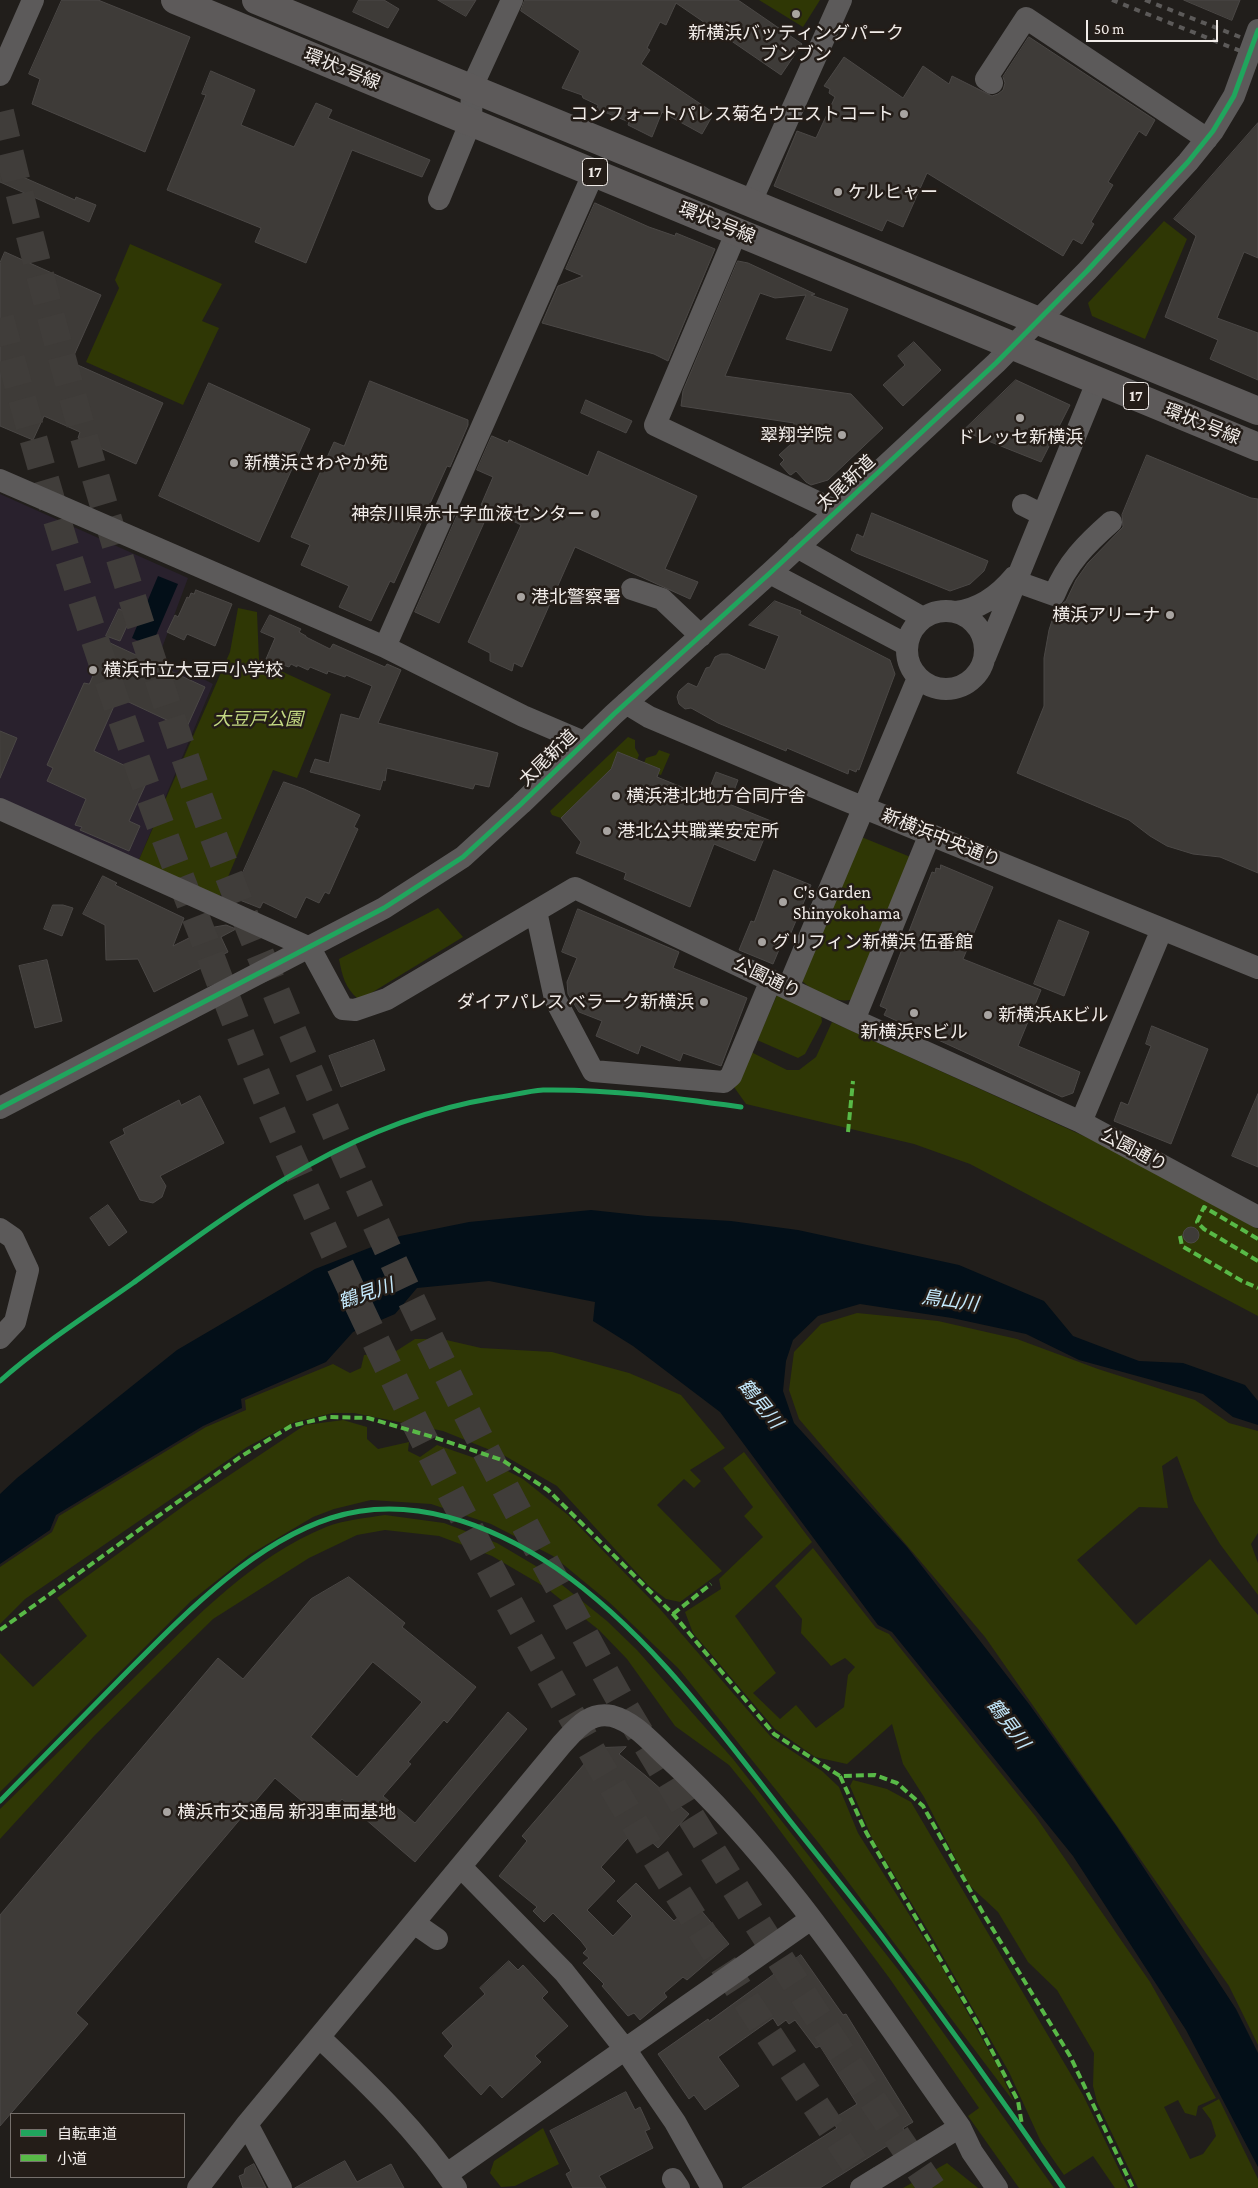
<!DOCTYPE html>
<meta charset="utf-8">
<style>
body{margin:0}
#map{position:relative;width:1258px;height:2188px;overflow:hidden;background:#211e1b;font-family:"Crimson Pro","Noto Sans JP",serif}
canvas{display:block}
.legend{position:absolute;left:10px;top:2113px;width:175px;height:65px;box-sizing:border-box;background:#241d18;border:1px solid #76706c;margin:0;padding:6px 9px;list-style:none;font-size:15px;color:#f1ece9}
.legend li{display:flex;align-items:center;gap:10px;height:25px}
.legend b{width:25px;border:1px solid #76706c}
.scale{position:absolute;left:1086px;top:20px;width:132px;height:22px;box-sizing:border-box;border:2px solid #f1ece9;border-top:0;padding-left:6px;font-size:15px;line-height:18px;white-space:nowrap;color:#f1ece9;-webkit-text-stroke:4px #241d18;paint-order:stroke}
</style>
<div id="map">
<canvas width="1258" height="2188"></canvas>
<ul class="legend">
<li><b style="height:6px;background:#20a55d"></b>自転車道</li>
<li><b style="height:6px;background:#58b947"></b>小道</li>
</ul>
<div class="scale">50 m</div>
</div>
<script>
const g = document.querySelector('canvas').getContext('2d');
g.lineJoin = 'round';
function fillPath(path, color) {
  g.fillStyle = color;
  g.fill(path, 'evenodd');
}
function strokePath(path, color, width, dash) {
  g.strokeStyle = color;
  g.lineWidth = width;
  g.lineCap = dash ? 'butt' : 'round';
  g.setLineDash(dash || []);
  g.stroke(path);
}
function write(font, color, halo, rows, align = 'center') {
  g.font = font + ' "Crimson Pro","Noto Sans JP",serif';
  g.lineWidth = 5;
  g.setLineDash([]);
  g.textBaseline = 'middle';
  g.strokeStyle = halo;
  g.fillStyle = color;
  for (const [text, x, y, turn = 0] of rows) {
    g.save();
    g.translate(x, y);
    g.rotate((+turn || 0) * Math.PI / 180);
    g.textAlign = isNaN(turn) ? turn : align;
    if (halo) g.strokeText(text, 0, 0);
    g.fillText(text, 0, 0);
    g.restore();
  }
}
fillPath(new Path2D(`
 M0,494l188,84 -29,78 54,28 -75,178 -138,-63z`), '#29212d');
fillPath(new Path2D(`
 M759,0h61l-17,27z
 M1164,221l23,18 -42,100 -53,-23 -4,-13z
 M130,244l92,40 -20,37 17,7 -36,77 -97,-43 33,-74 -4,-8z
 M238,608l19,4 2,49 72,33 -34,84 -24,-8 -53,126 -82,-34 92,-210z
 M628,737l7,3v8l4,7 -2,5 -19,-7 -7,16 -50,49 -9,-3 -2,-4z
 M659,750l11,4 -9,21 -3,-1 2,-5 -16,-6 2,-5 10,-3z
 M859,836l54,22 -60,141c-14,6 -40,-8 -51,-18z
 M438,908l25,29 -100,61 -5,1c-13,-11 -16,-24 -19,-40z
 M778,993l43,20 1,9 -17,32 -7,4 -41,-18z
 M832,1022l265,120 161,87v87l-288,-152 -56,-20 -168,-40 -12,-17 15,-36 38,19h12l17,-13z
 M857,1313l81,8 79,18 81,30 97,31 34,23 29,8v102l-7,11 7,19v32l-38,-51 -26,-43 -17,-45 -15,10 6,42 -29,-1 -62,53 59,65 74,-66 48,56v430l-29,-59 -244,-349 -186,-218 -10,-29 5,-38 27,-28z
 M415,1339h27l39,9 71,4 77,21 52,22 44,53 -35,22 11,11 -7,7 -10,-9 -27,26 65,66 -42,31 -14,-3 -18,-14 -91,-99 -52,-30 -62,-25 -89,-18h-21l-38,9 -48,25 -222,152 -25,25v-57l52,-35 7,-16 147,-89 40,-17 -1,-10 88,-36 17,9 11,-5 3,-13 29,-2z
 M343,1420l24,7v12l11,10 31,-7 -1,9 12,6 17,-12 61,21 25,13 45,36 92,94 111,128 51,34 17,16 19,46 84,134 56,100 16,35 -193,-256 -143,-178 -68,-65 -57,-47 -62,-32 -60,-20 -60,-4 -37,9 -21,8 -64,38 -58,46 -191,191v-139l33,34 54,-51 -30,-38 132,-96 116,-77z
 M744,1452l68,90 -77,74 41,57 -23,20 27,26 16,-14 20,23 28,-21 4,-32 7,-8 -10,-9 -14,8 -30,-33 1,-14 -27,-33 38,-38 63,80 13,6 147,183 114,165 66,116 -18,8 -2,10 -11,-3 -7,-13 -14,7 26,52 13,-5 13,-18 -5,-16 -9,-12 17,-9 39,80v9h-120l-41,-86 -4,-16 1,-33 -37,-63 -29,-28 -30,-50 -29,-27 -45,-88 -21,-33 -11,-40 -45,40 -32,-7 -40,-28 -82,-96 -8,-21 36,-23 -2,-10 44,-42 -19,-21 9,-9 -30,-39z
 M385,1515l59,8 53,20 49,29 61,49 30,29 96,109 167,213 154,216h-35l-51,-72 11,-8 -89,-129 -135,-182 -26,-32 -54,-39 -48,-67 -28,-29 -54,-43 -53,-31 -53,-20 -54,-6 -28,5 -48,23 -96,61 -118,116 -95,104v-30c47,-46 94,-92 141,-138 55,-54 112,-114 185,-144 18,-7 40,-9 59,-12z
 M853,1780l34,9 24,13 172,293 45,93h-13l-22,-32 -29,19 -23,-33 -32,-70 -77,-135 -60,-99 -22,-52z
 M543,2128l16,36 -44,22 -14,1 -11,-14 4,-12z
 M947,2163l31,25h-75z`), '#2f3705');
fillPath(new Path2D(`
 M158,576l20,8 -27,63 -19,-9z
 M591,1210l56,6 84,5 67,9 161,35 85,36 29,35 66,25 44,2 62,22 13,16v24l-25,-8 -30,-23 -124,-34 -53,-26 -74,-16 -92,-14 -42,12 -25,24 -7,21 -3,30 11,32 113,124 122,157 88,123 119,182 22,44v114l-72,-137 -113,-174 -181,-224 -14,-7 -158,-213 -87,-66 -40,-25 2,-19 -106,-21 -72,7 -22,26 -42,18 -27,30 -85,37 1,9 -39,18 -147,89 -6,15 -50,34v-70l17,-16 160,-128 138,-81 85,-33 69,-14z`), '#030f18');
const building = new Path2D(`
 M62,0h36l92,37 -45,115 -113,-48 8,-25 -11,-5z
 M359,0h25l15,9 -11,19 -35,-16z
 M438,0h38l-10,16z
 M525,0h213l64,44 -21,31 -105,-72 -10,22 -6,-3 -13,26 3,2 -9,14 73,49 -12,21 -40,-22 -10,25 -24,-12 1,-3 -32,-13 1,-4 -15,-7 -1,-3 -20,-7 18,-37 -59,-40z
 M1184,0h56l-8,20z
 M1029,37l126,83 -9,16 -7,-5 -31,51 5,3 -22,37 3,2 -12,20 -9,-5 -10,17 -136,-83 -24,54 -16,-7 -5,11 -108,-45 23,-55 19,7 19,-41 -6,-4 1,-4 -6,-3 20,-29 59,41 20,-32 26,18 3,-8 40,20 6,-2 5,-4 2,-7 -2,-6z
 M211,71l44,19 -14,35 53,22 22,-44 16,7 -4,8 102,42 -8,17 -70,-27 -46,113 -51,-21 6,-14 -94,-38 39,-95 -4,-1z
 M1258,123v135l-14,-6 -27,66 41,15v47l-48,-21 8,-19 -53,-23 31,-81 -22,-17z
 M0,167l75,33 1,-3 20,8 -7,17 -89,-40z
 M595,203l54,24 26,9 1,-3 39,16 -47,112 -14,-7 -112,-31 16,-37 25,-10 -17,-7z
 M5,252l96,43 -30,67 92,41 -27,61 -58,-26 2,-6 -36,-16 -11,24 -33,-14v-163z
 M738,261l10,2 67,31 -4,1 37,14 -17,42 -45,-12 20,-44 -31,3 -15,-5 -35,83 126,18 32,34 -55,52 -17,5 -5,-3 -10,-11 -5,4 -2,-1 -9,-10 4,-4 -5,-5 13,-12 2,-20 -113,-17 2,-15z
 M914,342l27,28 -38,36 -20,-21 22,-20 -7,-9z
 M1016,380l54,25 -29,57 -78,-31z
 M370,381l98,39v5l-18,42 -3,-1 -53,117 -4,-2 -19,40 -32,-14 10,-21 -48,-21 9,-20 -19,-8 43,-95 10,4z
 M209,383l101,46 -51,113 -100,-46z
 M586,400l46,21 -6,12 -45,-20z
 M492,436l16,7 1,-3 79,36 10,-25 99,45 -32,73 33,13 -8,17 -115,-52 -53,120 -8,-4 -2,8 -22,-10v-8l-22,-11 53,-117 -40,-20 12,-28 -16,-7z
 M1147,455l104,43 7,1v374l-38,-16 -27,-3 -26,-8 -17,-10 -21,-16 -112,-47 27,-67v-48l5,-28 7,-22 10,-7 10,-21 12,-17 35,-36 -1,-12z
 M462,505l25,11 -48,107 -24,-11z
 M872,513l116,48 -4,10 -14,13 -20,7 -94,-38 -5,-3 6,-16 6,3z
 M196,590l36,14 -17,42 -28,-12 -3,6 -17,-8 8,-17 3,2 9,-20 2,1 2,-5 3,1z
 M775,601l26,10 -1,3 90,46 5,14 -36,96 -2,-1 -1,3 -7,-3 -1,5 -61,-26 -1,3 -68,-28 -27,-15 -6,1 -6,-5 -2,-7 2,-6 9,-8 9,4 9,-19 4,-1 5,-10 6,-3h7l37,16 14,-34 -30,-11z
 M119,609l13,6 -12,26 -14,-5z
 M270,615l31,14 -2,3 7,4v1l24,12 3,-5 52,23 2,-3 14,6 -23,53 120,30 -9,34 -14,-3 -2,5 -86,-21 -2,13 -2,-1 -3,10 -70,-18 5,-13 14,4 12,-49 18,5 13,-33 -26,-11 -1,2 -17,-6 -1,3 -17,-7 -2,3 -11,-5v2l-6,-3 -2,3 -23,-8 9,-21 -14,-6z
 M108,642l97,45 -19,42 -68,-32 -24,54 55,26 -20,44 11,5 -11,25 -49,-21 2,-3 -7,-2 11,-26 -39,-18 6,-13 -6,-3 37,-82 5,1z
 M0,731l17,7 -17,40z
 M618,752l42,17 -3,8 49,20 10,-25 22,8 -9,24 42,17 -16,40 -41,-17 -24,63 -66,-28 2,-6 -50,-20 5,-11 -20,-24 50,-49z
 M284,782l20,7 56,26 -6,12 4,2 -29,65 -4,-2 -6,11 -13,-6 -10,21 -33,-16 -3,6 -28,-11z
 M941,865l52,22 -30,72 78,31 -23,56 62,26 -7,21 -11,4 -178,-82 3,-6 -7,-3 52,-134 3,1 1,-5 4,1z
 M774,870l37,15 -21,50 -4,-2 -13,31 -34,-14 12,-29 3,1z
 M103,876l14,7 -2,2 69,33 -11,28 36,-18 17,-3 10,4 -15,8 7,15 -8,4 1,2 -67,34 -16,-33 -32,1 -1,-35 -22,-11z
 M53,905h10l10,3 -11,28 -18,-7z
 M578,909l101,43 -6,16 74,30 -26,68 -38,-13 -3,8 -39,-16 -3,9 -42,-18 6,-15 -23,-9 -11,-18 -1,-12 10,-24 -15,-6z
 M1059,920l30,12 -25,64 -30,-12z
 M47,960l15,61 -27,7 -16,-62z
 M1152,1026l56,23 -37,95 -57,-23 7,-19 7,3 23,-59 -5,-2z
 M374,1040l11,30 -44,17 -12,-31z
 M1258,1094v73l-26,-11z
 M200,1096l24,47 -64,33 6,10 -4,11 -9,6 -13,-3 -30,-58 15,-8 -2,-5 56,-29 2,5z
 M108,1205l19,27 -18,14 -19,-28z
 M1183 1235a8 8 0 1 1 16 0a8 8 0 1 1-16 0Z
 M349,1577l56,46 -3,4 74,60 -29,36 -3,-3 -36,42 3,2 -28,32 32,27 93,-111 19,17 -112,133 -73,-63 -18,21 -49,-42 -199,235 12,11 -88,102v-211l218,-257 25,21 68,-80zM373,1662l49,40 -65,75 -46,-40z
 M626,1747l-7,7 27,22 43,38 -31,34 -21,-20 -36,39 14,14 -28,29 26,26 19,-20 -15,-15 19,-18 38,38 21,-18 34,41 -42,36 -4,-3 -19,16 3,4 -27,23 -6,-7 -6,3 -26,-30 2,-2 -21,-21 6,-5 -6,-5 4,-4 -6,-8 -28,-28 -9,9 -11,-11 4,-4 -38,-31 28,-35 -5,-5 76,-88z
 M801,1955l42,60 3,-1 67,108 -10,6 3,6 -86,54h-78l95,-60 -6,-8 26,-16 -37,-58 -4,2 -21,-28 -6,4 -3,-4 -8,6 -5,-8 -55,39 21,29 -34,24 -11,-15 -5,4 -31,-45 50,-35 1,2z
 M509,1961l9,9 5,-5 25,27 -6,6 26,28 -33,30 6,6 -39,36 -12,-13 -9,10 -37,-39 9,-10 -11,-13 43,-39 -5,-6z
 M626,2092l9,18 5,-3 10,22 -5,2 8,17 -54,28 7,12h-33l-7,-14 5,-3 -21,-40z
 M345,2161l12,21 34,-18 13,24h-109z
 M254,2164l12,24h-23l-4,-12 5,-2 1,-5z`);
fillPath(building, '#3e3b38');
strokePath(building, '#4b4846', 1);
strokePath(new Path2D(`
 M0,112c54,231 119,461 199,685 35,97 76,193 116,288 72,170 152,336 241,497 22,40 43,81 66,121 98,165 202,327 310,485
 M0,318c28,104 57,207 91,310 33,102 71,203 110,303 33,88 67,176 106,261 77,174 164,346 258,512 93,166 200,326 306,484`), '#403d3a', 28, [28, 14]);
strokePath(new Path2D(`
 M0,75l33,-75
 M992,83l-6,-4 40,-61 181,121
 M439,199l32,-78 1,-34 40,-87
 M750,204l91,-204
 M737,231l-82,194 181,86
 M0,480l385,167 138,69 61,26
 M1023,505l20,10
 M797,547l126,71
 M770,573l137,72
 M1012,580l42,15c13,-32 32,-51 57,-73
 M632,589l30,10 39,37
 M907 650a39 39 0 1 1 78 0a39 39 0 1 1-78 0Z
 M956,612c23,-3 43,-17 58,-35
 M385,647l209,-475
 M985,657l113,-277
 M626,703l23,14 196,83 413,168
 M0,809l310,139 33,61 12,1 32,-11 188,-111 279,132 227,102 177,95
 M536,911l19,88 38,72 131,11 7,-6 40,-96
 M788,988l130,-310
 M854,1020l76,-186
 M0,1108l384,-200 79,-51 58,-53 93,-90 156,-141 226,-210 91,-92 101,-109 25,-31 21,-35 24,-66
 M1081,1122l81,-193
 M0,1229l13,9 15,32 -13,52 -15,16
 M461,1867l103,105 61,77 50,73 37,66
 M414,1923l23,16
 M319,2037c50,47 99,94 137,151
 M247,2124l34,64
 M447,2174l364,-255
 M673,2179l6,9
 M198,2188l49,-64 315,-380c14,-15 27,-33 50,-28 22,6 38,25 54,40 117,107 203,243 294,371l12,25 25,36
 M861,2188l99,-61`), '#5c5a5a', 22);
strokePath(new Path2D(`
 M175,0l1083,447
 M256,0l1002,411`), '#5d5a5a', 28);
strokePath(new Path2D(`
 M1112,0l146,58
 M1145,0l113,44`), '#5c5a59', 4, [6, 6]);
strokePath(new Path2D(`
 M848,1132l5,-51
 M1180,1236l2,10 60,35 16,7
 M1258,1239l-54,-32 -7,15 7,7 54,32
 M673,1614l38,-30
 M0,1630l240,-173 51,-31 37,-9 40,1 65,19 69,23 46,30 125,124 101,120 66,42 35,-1 22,8 26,23 60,107 87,143 63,132
 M840,1776l26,56 113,194 39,75 4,24`), '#58b947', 4, [8, 4]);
strokePath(new Path2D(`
 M0,1108l384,-200 79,-51 58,-53 93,-90 156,-141 226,-210 91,-92 101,-109 25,-31 21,-35 24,-66
 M0,1381c39,-35 89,-67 133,-98 113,-82 220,-162 361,-185 16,-2 33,-7 49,-8 67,-1 133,8 198,17
 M0,1801c40,-41 80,-81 120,-122 59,-59 130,-135 211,-161 78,-25 160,6 225,50 91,63 159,157 227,244 32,41 66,81 97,122 63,83 124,168 183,254`), '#20a55d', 5);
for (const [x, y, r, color] of [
 [796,14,5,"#a8a4a1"],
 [904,114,5,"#a8a4a1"],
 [838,192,5,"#a8a4a1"],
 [1020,418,5,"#a8a4a1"],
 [842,435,5,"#a8a4a1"],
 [234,463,5,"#a8a4a1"],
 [595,514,5,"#a8a4a1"],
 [521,597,5,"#a8a4a1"],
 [1170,615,5,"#a8a4a1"],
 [93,670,5,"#a8a4a1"],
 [616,796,5,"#a8a4a1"],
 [607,831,5,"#a8a4a1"],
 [783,902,5,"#a8a4a1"],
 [762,942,5,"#a8a4a1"],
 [704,1002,5,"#a8a4a1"],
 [914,1013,5,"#a8a4a1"],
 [988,1015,5,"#a8a4a1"],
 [167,1812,5,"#a8a4a1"]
]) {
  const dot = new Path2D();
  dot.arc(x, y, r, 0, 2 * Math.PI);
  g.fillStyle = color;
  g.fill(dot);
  strokePath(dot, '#241d18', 2);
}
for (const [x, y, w] of [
 [595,172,25],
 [1136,396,25]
]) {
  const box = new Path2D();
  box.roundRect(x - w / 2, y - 13.5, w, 27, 4);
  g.fillStyle = '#241d18';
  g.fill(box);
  strokePath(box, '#f1ece9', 1);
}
write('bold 16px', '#f1ece9', null, [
 ["17",595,172],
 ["17",1136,396]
]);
write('18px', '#f1ece9', '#241d18', [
 ["新横浜バッティングパーク",796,33,"center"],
 ["ブンブン",796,54,"center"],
 ["コンフォートパレス菊名ウエストコート",894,114,"right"],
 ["ケルヒャー",848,192],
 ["翠翔学院",832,435,"right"],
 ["ドレッセ新横浜",1020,437,"center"],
 ["新横浜さわやか苑",244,463],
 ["神奈川県赤十字血液センター",585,514,"right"],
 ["港北警察署",531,597],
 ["横浜アリーナ",1160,615,"right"],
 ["横浜市立大豆戸小学校",103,670],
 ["横浜港北地方合同庁舎",626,796],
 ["港北公共職業安定所",617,831],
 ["C's Garden",793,892],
 ["Shinyokohama",793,913],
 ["グリフィン新横浜 伍番館",772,942],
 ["ダイアパレス ベラーク新横浜",694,1002,"right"],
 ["新横浜AKビル",998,1015],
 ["新横浜FSビル",914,1032,"center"],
 ["横浜市交通局 新羽車両基地",177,1812]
], 'left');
write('18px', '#f1ece9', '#241d18', [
 ["環状2号線",342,69,22],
 ["環状2号線",717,223,22],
 ["環状2号線",1202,424,22],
 ["太尾新道",846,483,-43],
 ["太尾新道",548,758,-44],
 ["新横浜中央通り",941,838,22],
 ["公園通り",767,978,26],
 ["公園通り",1134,1150,28]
]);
write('italic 18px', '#c3d982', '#241d18', [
 ["大豆戸公園",258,719]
]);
write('italic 19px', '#c4e9fc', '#241d18', [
 ["鶴見川",366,1294,-19],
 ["鳥山川",950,1301,8],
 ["鶴見川",760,1404,51],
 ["鶴見川",1008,1724,53]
]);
</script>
